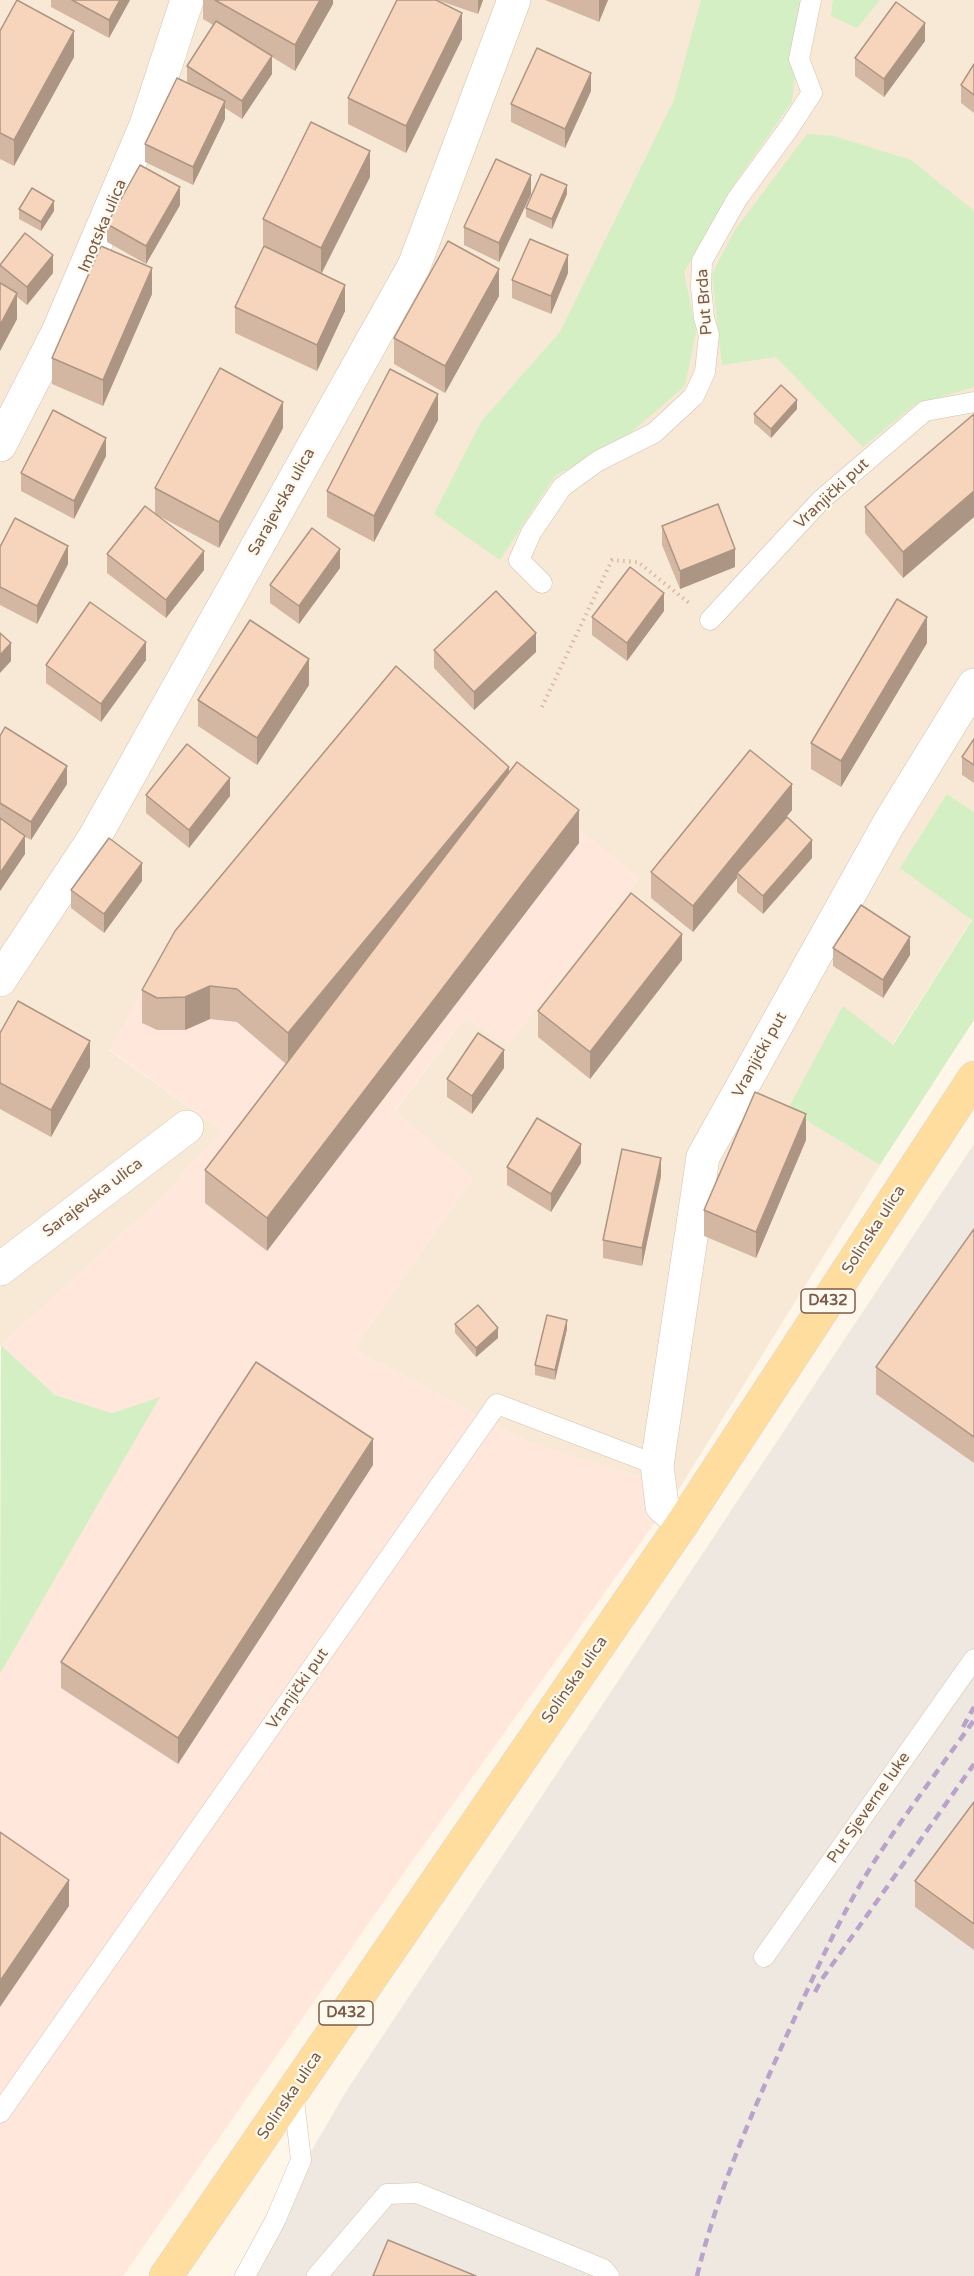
<!DOCTYPE html>
<meta charset="utf-8">
<style>
body{margin:0}
canvas{display:block;background:#fef6e8}
</style>
<canvas width="974" height="2276"></canvas>
<script>
const g = document.querySelector('canvas').getContext('2d');
g.lineJoin = 'round';
function fillPath(path, color) {
  g.fillStyle = color;
  g.fill(path, 'evenodd');
}
function strokePath(path, color, width, dash) {
  g.strokeStyle = color;
  g.lineWidth = width;
  g.lineCap = dash ? 'butt' : 'round';
  g.setLineDash(dash || []);
  g.stroke(path);
}
function write(font, color, halo, rows, align = 'center') {
  g.font = font + ' "Varela Round",sans-serif';
  g.lineWidth = 4.5;
  g.setLineDash([]);
  g.textBaseline = 'middle';
  g.strokeStyle = halo;
  g.fillStyle = color;
  for (const [text, x, y, turn = 0] of rows) {
    g.save();
    g.translate(x, y);
    g.rotate((+turn || 0) * Math.PI / 180);
    g.textAlign = isNaN(turn) ? turn : align;
    if (halo) g.strokeText(text, 0, 0);
    g.fillText(text, 0, 0);
    g.restore();
  }
}
fillPath(new Path2D(`
 M0,0h974v812l-27,-18 25,125 -80,126 -49,-38 -54,102 91,56 -201,324 -148,-46 -177,-94 119,-171 -78,-67 70,-93 43,26 132,-166 -531,172 113,81 -61,67 -161,148z`), '#f7e9d5');
fillPath(new Path2D(`
 M391,673l249,205 -132,166 -43,-26 -70,92 78,68 -119,171 177,94 148,46 -274,382 -282,405h-123v-602l159,-276 -47,15 -57,-18 -54,-50 160,-147 61,-67 -113,-82 59,-103z`), '#ffe7db');
fillPath(new Path2D(`
 M974,1144v1132h-736l109,-186z`), '#efe8e1');
fillPath(new Path2D(`
 M701,0h102l-11,102 -53,75 -55,95 12,59 -11,55 -55,47 -76,44 -54,83 -66,-46 47,-92 79,-90 114,-232z
 M833,0h47l-23,28 -26,-12z
 M807,134l27,2 77,24 63,51v176l-60,18 -51,42 -87,-90 -54,8 -10,-91 23,-44z
 M947,794l27,18v208l-94,145 -92,-56 55,-103 50,39 79,-125 -72,-52z
 M1,1345l54,50 57,18 48,-16 -160,277z`), '#d4efc4');
const service = new Path2D(`
 M542,583l-23,-23 12,-27 31,-46 36,-26 56,-28 40,-37 11,-24 4,-37 -5,-17 -3,-31 1,-26 35,-62 52,-71 23,-35 -13,-34 12,-59
 M710,620l111,-120 104,-89 49,-9
 M764,1957l210,-298
 M0,2113l497,-709 160,61
 M245,2276l30,-55 26,-61 -8,-69
 M317,2276l70,-82 30,-1 186,76 6,7`);
const minor = new Path2D(`
 M0,445l58,-113 88,-207 41,-125
 M0,980l93,-140 321,-574 100,-266
 M0,1269l187,-142
 M682,1524l-20,-18 -5,-41 46,-308 185,-332 86,-140`);
const primary = new Path2D(`
 M166,2276l516,-752 292,-446`);
strokePath(service, '#d5c0ae', 21);
strokePath(minor, '#d5c0ae', 34);
strokePath(primary, '#ddd5cf', 34);
strokePath(new Path2D(`
 M542,707l70,-147 26,2 51,41`), '#ddb89e', 4, [1.5, 4.5]);
strokePath(service, '#fff', 20);
strokePath(minor, '#fff', 33);
strokePath(primary, '#ffdd9e', 33);
strokePath(new Path2D(`
 M963,1727l11,-20
 M815,1992l7,-13 152,-215
 M697,2276c20,-83 54,-161 89,-239 27,-59 53,-120 88,-175 31,-48 67,-95 100,-142`), '#baa3cb', 4.5, [9, 6]);
fillPath(new Path2D(`
 M51,0h79l-21,38 -58,-31z
 M203,0h130v4l-38,67 -23,-14v17l-30,45 -17,-11v11l-32,66 -48,-23v-18l42,-61v-17l26,-41 -10,-6z
 M437,0h46l-5,14z
 M545,0h63l-9,22z
 M0,31l74,26 -60,109 -14,-7z
 M462,39l-56,114 -58,-29v-26z
 M925,41l-41,56 -29,-21v-18z
 M974,64v49l-13,-10v-18z
 M591,91l-26,57 -54,-26v-18z
 M370,177l-48,96 23,38 -28,60 -82,-38v-26l56,-48 -28,-14v-26z
 M531,194l-32,68 -35,-17v-18z
 M567,194l-15,35 -26,-12v-9z
 M180,205l-34,59 -39,-22v-18z
 M19,209l35,2 -13,20 -22,-12z
 M0,265l53,8 -26,32 -10,-8v22l-17,32z
 M568,273l-17,41 -39,-16v-18z
 M152,294l-49,112 -51,-22v-26z
 M499,296l-54,97 -51,-29v-26z
 M797,409l-26,29 -17,-15v-9z
 M974,414v103l-71,61 -38,-45v-26z
 M438,420l-64,122 -47,-25v-26z
 M283,428l-64,120 -64,-34v-26z
 M106,456l-32,63 -53,-28v-18z
 M662,526l73,41 -55,22 -18,-44z
 M0,547l68,17 -31,60 -37,-19z
 M107,554l97,16 -38,48 -59,-45z
 M340,568l-41,56 -29,-21v-18z
 M664,611l-37,50 -35,-26v-18z
 M927,643l-86,144 -30,-18v-26z
 M434,650l102,2 -62,58 -40,-42z
 M146,660l-45,62 -55,-39v-18z
 M309,685l-52,80 -59,-39v-26z
 M0,736l67,48 -36,56 -6,-3v17l-25,37z
 M974,739v44l-12,-8v-18z
 M509,773l70,70 -312,408 -62,-48v-33l81,-106 -49,-42 -27,-3 -25,11h-28l-15,-7v-33z
 M146,795l84,1 -41,52 -43,-35z
 M792,810l-12,15 32,33 -49,56 -26,-22v-14l-44,54 -42,-34v-26z
 M142,881l-38,52 -33,-25v-18z
 M833,948l77,7 -27,43 -50,-32z
 M682,960l-92,119 -52,-42v-26z
 M0,1033l90,34 -39,70 -51,-28z
 M504,1068l-32,46 -25,-17v-18z
 M806,1140l-50,118 -52,-22v-26z
 M581,1163l-30,49 -44,-27v-18z
 M661,1176l-19,90 -39,-8v-18z
 M974,1229v234l-98,-69v-27z
 M455,1324l43,14 -22,19 -21,-24z
 M567,1329l-12,51 -20,-5v-10z
 M373,1465l-195,299 -117,-76v-26z
 M974,1802v148l-59,-43v-26z`), '#d4b7a2');
fillPath(new Path2D(`
 M120,0h10l-21,38v-18z
 M320,0h13v4l-38,67v-26z
 M478,0h5l-5,14z
 M599,0h9l-9,22z
 M462,13v26l-56,114v-27z
 M925,23v18l-41,56v-18z
 M74,31v26l-60,109v-26z
 M272,56v18l-30,45v-18z
 M591,73v18l-26,57v-19z
 M225,101v18l-32,66v-18z
 M370,151v26l-49,97v-26z
 M531,175v19l-32,68v-19z
 M567,185v9l-15,35v-10z
 M180,187v18l-34,59v-18z
 M54,201v10l-13,20v-9z
 M53,255v18l-26,32v-18z
 M568,255v18l-17,41v-18z
 M152,268v26l-49,112v-26z
 M499,269v27l-54,97v-27z
 M345,285v26l-28,60v-26z
 M17,293v26l-17,32v-26z
 M438,394v26l-64,122v-26z
 M797,400v9l-26,29v-9z
 M283,402v26l-64,120v-26z
 M106,438v18l-32,63v-18z
 M974,491v26l-71,61v-26z
 M68,546v18l-31,60v-18z
 M340,549v19l-41,56v-18z
 M735,549v18l-55,22v-18z
 M204,551v19l-38,48v-18z
 M664,593v18l-37,50v-18z
 M927,617v26l-86,144v-26z
 M536,633v19l-62,58v-18z
 M146,642v18l-45,62v-18z
 M11,643v18l-11,12v-18z
 M309,659v26l-52,80v-27z
 M67,766v18l-36,56v-18z
 M509,767v32l-221,266v-32z
 M230,778v18l-41,52v-18z
 M792,784v26l-53,65 -2,-2v5l-44,54v-26z
 M579,810v33l-312,408v-33z
 M25,836v18l-25,37v-18z
 M812,840v18l-49,56v-18z
 M142,863v18l-38,52v-19z
 M682,934v26l-92,119v-27z
 M910,937v18l-27,43v-18z
 M210,986v33l-25,11v-33z
 M90,1041v26l-39,70v-27z
 M504,1050v18l-32,46v-18z
 M806,1114v26l-50,118v-26z
 M581,1144v19l-30,49v-18z
 M661,1158v18l-19,90v-18z
 M567,1320v9l-12,51v-10z
 M498,1328v10l-22,19v-9z
 M373,1439v26l-195,299v-26z
 M69,1880v26l-69,101v-26z`), '#ad9584');
const building = new Path2D(`
 M17,0l57,31 -60,109 -14,-7v-102z
 M72,0h48l-11,20z
 M215,0h105l-25,45z
 M397,0h39l26,13 -56,113 -58,-28z
 M896,2l29,21 -41,56 -29,-21z
 M216,21l56,35 -30,45 -55,-35z
 M537,48l54,25 -26,56 -54,-25z
 M974,64v31l-13,-10z
 M177,78l48,23 -32,66 -48,-23z
 M311,122l59,29 -49,97 -58,-29z
 M496,159l35,16 -32,68 -35,-16z
 M140,165l40,22 -34,59 -39,-22z
 M541,174l26,11 -15,34 -26,-11z
 M32,188l22,13 -13,21 -22,-13z
 M25,233l28,22 -26,32 -27,-22z
 M530,239l38,16 -17,41 -39,-16z
 M448,241l51,28 -54,97 -51,-28z
 M101,246l51,22 -49,112 -51,-22z
 M264,246l81,39 -28,60 -82,-38z
 M0,283l17,10 -17,32z
 M220,368l63,34 -64,120 -64,-34z
 M390,369l48,25 -64,122 -47,-25z
 M781,385l16,15 -26,29 -17,-15z
 M53,410l53,28 -32,63 -53,-28z
 M974,414v77l-71,61 -38,-45z
 M718,504l17,45 -55,22 -18,-45z
 M145,506l59,45 -38,49 -59,-46z
 M15,518l53,28 -31,60 -37,-19v-40z
 M312,528l28,21 -41,57 -29,-21z
 M630,567l34,26 -37,50 -35,-26z
 M496,591l40,42 -62,59 -40,-42z
 M897,599l30,18 -86,144 -30,-18z
 M90,602l56,40 -45,62 -55,-39z
 M250,620l59,39 -52,79 -59,-38z
 M0,633l11,10 -11,12z
 M396,666l113,101 -221,266 -51,-44 -27,-3 -25,11 -28,1 -15,-8 33,-59z
 M5,727l62,39 -36,56 -31,-19v-67z
 M974,739v26l-12,-8z
 M187,744l43,34 -41,52 -43,-35z
 M750,750l42,34 -99,122 -42,-34z
 M517,762l62,48 -312,408 -62,-48z
 M787,817l25,23 -49,56 -26,-23z
 M0,818l25,18 -25,37z
 M109,838l33,25 -38,51 -33,-24z
 M631,893l51,41 -92,118 -52,-41z
 M861,905l49,32 -27,43 -50,-32z
 M18,1001l72,40 -39,69 -51,-27v-50z
 M478,1033l26,17 -32,46 -25,-17z
 M755,1092l51,22 -50,118 -52,-22z
 M537,1118l44,26 -30,50 -44,-27z
 M622,1149l39,9 -19,90 -39,-8z
 M974,1229v208l-98,-70z
 M478,1305l20,23 -22,20 -21,-24z
 M547,1315l20,5 -12,50 -20,-5z
 M256,1362l117,77 -195,299 -117,-76z
 M974,1802v122l-59,-43z
 M0,1832l69,48 -69,101z
 M388,2240l88,36h-103z`);
fillPath(building, '#f7d5bc');
strokePath(building, '#ad9584', 1.5);
for (const [x, y, w] of [
 [828,1301,54],
 [346,2013,54]
]) {
  const box = new Path2D();
  box.roundRect(x - w / 2, y - 12, w, 24, 4.5);
  g.fillStyle = '#fffaf0';
  g.fill(box);
  strokePath(box, '#7c5c48', 1.5);
}
write('bold 15px', '#7c5c48', null, [
 ["D432",828,1301],
 ["D432",346,2013]
]);
write('16px', '#7c5c48', '#fffaf0', [
 ["Imotska ulica",103,226,-67],
 ["Put Brda",705,302,-94],
 ["Vranjički put",832,494,-43],
 ["Sarajevska ulica",282,502,-61],
 ["Vranjički put",760,1055,-61],
 ["Sarajevska ulica",93,1198,-37],
 ["Solinska ulica",874,1230,-57],
 ["Solinska ulica",575,1680,-55],
 ["Vranjički put",298,1689,-55],
 ["Put Sjeverne luke",869,1808,-55],
 ["Solinska ulica",290,2096,-56]
]);
</script>
